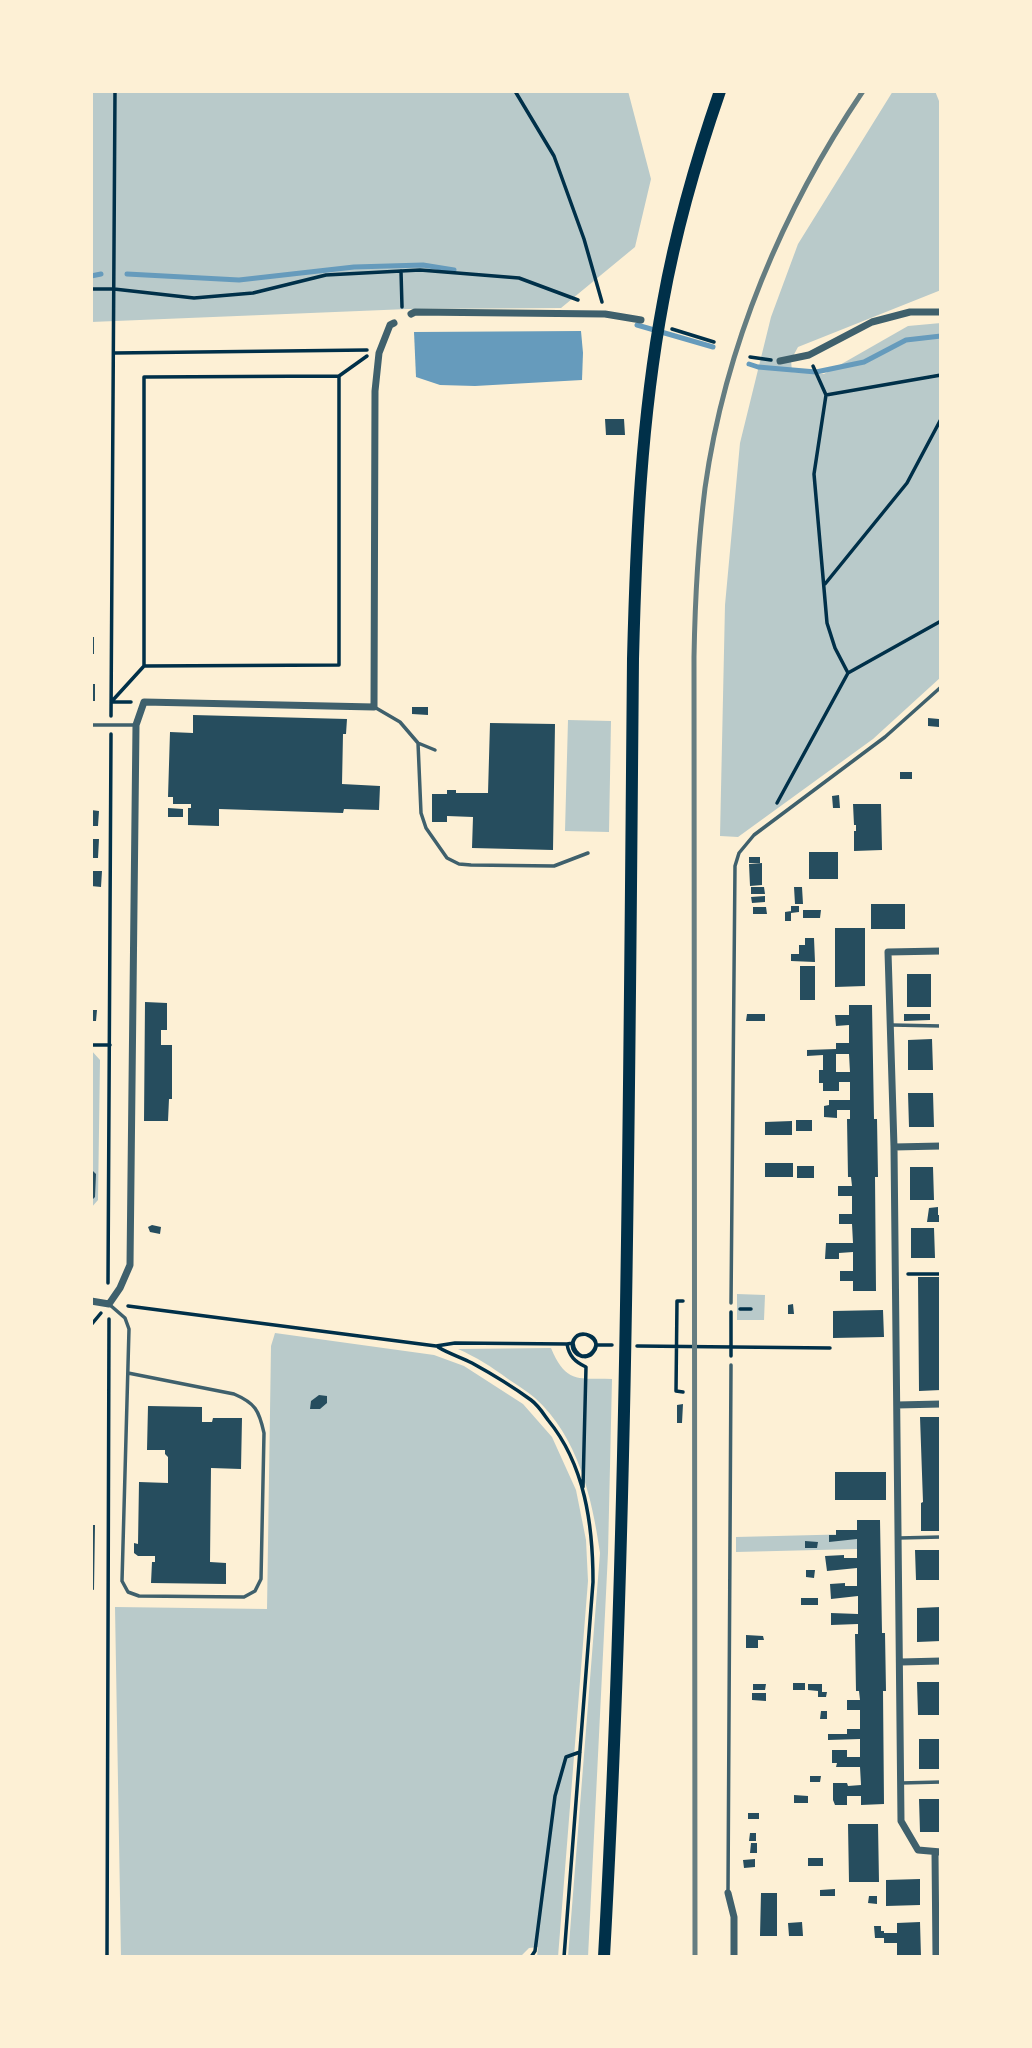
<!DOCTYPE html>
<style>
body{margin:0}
#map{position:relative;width:1032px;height:2048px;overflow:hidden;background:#fdf0d5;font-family:Barlow,sans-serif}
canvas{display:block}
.frame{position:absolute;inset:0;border:93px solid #fdf0d5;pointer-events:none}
</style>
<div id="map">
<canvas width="1032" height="2048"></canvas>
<div class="frame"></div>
</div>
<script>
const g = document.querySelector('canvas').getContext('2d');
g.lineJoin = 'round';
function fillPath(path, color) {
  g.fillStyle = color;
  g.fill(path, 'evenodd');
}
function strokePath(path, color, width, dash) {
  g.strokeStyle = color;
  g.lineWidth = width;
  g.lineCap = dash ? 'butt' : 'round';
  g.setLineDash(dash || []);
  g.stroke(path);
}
fillPath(new Path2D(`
 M91,91h537l23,88 -16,68 -74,61 -153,1 -317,13z
 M893,91h42l6,15v184l-143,57 -7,13 1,12 32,2 84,-48 33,-3v354l-68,62 -135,98 -18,-1 5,-231 15,-162 31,-126 27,-73z
 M568,720l43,1 -2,111 -44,-1z
 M91,1050l9,10 -2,140 -7,8z
 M737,1294l28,1 -1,25h-27z
 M275,1333l159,22 30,11 59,38 29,33 24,53 10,50 2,41 -30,376h-21l1,-10 -9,1 -9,9h-399l-6,-350 152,2 4,-263z
 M551,1348c15,36 27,30 61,31l-4,174 -20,404h-20l32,-404c-8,-56 -22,-116 -65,-155 -8,-7 -18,-13 -27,-19 -16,-12 -32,-22 -50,-30z
 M857,1534v15l-121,3v-15z`), '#b9caca');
fillPath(new Path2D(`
 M581,331l2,22 -1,27 -107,6 -35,-1 -24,-8 -2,-45z`), '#669bbc');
strokePath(new Path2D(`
 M127,274l112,6 115,-13 69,-2 31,5
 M91,276l10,-2
 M637,325l76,22
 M749,364l9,3 58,5 48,-10 42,-22 35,-4`), '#669bbc', 5);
fillPath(new Path2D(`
 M605,419h19l1,16h-19z
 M91,637h3v17h-3z
 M91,684h4v17h-4z
 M412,707h16v8l-16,-1z
 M193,715l154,4 -1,15h-3l-1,50 38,2 -1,24 -35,-1 -1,4 -124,-4v17l-31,-1v-17h3v-4h-18v-7h-5l2,-65 23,1z
 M928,718l11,1v8l-11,-1z
 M490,723l65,1 -2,126 -81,-2 1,-31 -26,-1v6h-15v-28h15v-4h9v3h32z
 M900,772h12v7h-12z
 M839,795l1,13h-7l-1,-12z
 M853,804h28l1,46 -28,1v-20h2v-6h-2z
 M168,808l15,1v8h-15z
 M91,810l8,1 -1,15h-7z
 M91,839h8l-1,19h-7z
 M809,852h29v27h-29z
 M749,857h11v6h-11z
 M762,863v22l-12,1 -1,-22z
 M91,871h11l-1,16 -10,-1z
 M751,887h13l1,7h-14z
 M794,887h8l1,17h-8z
 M765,896v6l-13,1 -1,-6z
 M871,904h34v25h-34z
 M791,906h8v6l-8,1z
 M753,907h13l1,7h-14z
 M803,910h18l-1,8h-17z
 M791,911v10h-6v-9z
 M835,928h30v58l-30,1z
 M805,938h9l1,24 -24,-1v-7h8v-9h6z
 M800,966h15v34h-15z
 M907,974h24v33h-24z
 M145,1002l22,1v27h-6v15h11v54h-3l-1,22h-24z
 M849,1005h23l2,114h3l1,58h-3l1,114h-23v-10h-13v-10h13v-19l-14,1v6h-14l1,-16h27l-1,-19h-13v-10h13v-18h-14v-10h14l-1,-9h-3l-1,-58h3v-9h-13v8l-13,-1v-11l5,-1v-5h21v-18h-11v9h-16v-8h-4v-13h4v-15l-16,1v-6l29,-1v-6h13v-18l-13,1 -1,-11h14zM836,1054h13l1,18h-14z
 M91,1010h6l-1,11h-5z
 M747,1014h18v7h-19z
 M904,1014h26v6l-26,1z
 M932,1039l1,31h-25v-30z
 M908,1093h25l1,34h-25z
 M796,1120h16v11h-16z
 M792,1121v14h-27v-13z
 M765,1163h28v14h-28z
 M797,1166h17v12h-17z
 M910,1167h23l1,33h-24z
 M91,1169l5,5 -1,23 -4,4z
 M938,1207v8h3v7h-14l2,-14z
 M152,1225l9,2 -1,7 -10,-2 -2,-5z
 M911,1228h23l1,30h-24z
 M918,1277h23v113l-22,1z
 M793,1304l1,10h-6v-9z
 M883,1310l1,27 -51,1v-27z
 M319,1395l8,1v7l-7,6h-10l1,-8z
 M683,1404l-1,19h-5v-18z
 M148,1406l54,1v15h10l1,-4h29l-1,51 -30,-1 -1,94 16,1v21l-75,-1 1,-21h3v-6h-17l-4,-3v-10l4,1 1,-62 29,1v-26l-3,-3v-4h-18z
 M920,1417h21v114h-20v-28l2,-1z
 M835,1472h51v28h-51z
 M857,1520h23l2,113h3l1,58h-3l1,113 -23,1v-9h-14v9h-12l-2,-5v-17h14l1,3 13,-1 -1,-18h-24l1,-4h-5v-13h15v7h13v-18l-32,1v-6h19v-5h13v-19h-13v-10h13l-1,-9h-3l-1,-57h3v-10l-27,1v-12l27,1v-18l-27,3 -1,-15 15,-1v3h12v-18l-30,3 -2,-15 19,-1v3h13v-19l-28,3v-7h7v-5h21z
 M91,1525h4l-1,65 -3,-1z
 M805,1541l13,1 -1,6h-12z
 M915,1550h24v30h-23z
 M806,1570h9l-1,8 -8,-1z
 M801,1598h17v7h-17z
 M941,1607v34l-24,1v-34z
 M746,1635l17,1 1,4h-6v8h-12z
 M917,1682h24v33h-23z
 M793,1683h12v7h-12z
 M753,1684h13l-1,6h-12z
 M808,1684h14v8h5l-1,5h-8v-6l-10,-1z
 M752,1693h14v8l-14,-1z
 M821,1711h6v8h-7z
 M919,1739h22v30h-22z
 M810,1776h11l-1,6h-10z
 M794,1795l14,1v7h-14z
 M919,1799h22v33h-21z
 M748,1813h11v6h-11z
 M848,1824h30l1,58h-30z
 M750,1833h6v8h-7z
 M751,1843h6v10h-7z
 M808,1858h15v8h-15z
 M755,1859v8l-11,1 -1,-8z
 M920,1879v26l-34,1v-26z
 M835,1889v7h-15v-6z
 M761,1893h16v43h-17z
 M869,1896h8v8l-9,-1z
 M802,1922l1,14h-14l-1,-13z
 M920,1922l1,35h-24v-14h-13v-5h-9l-1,-12h7v5h3v2h13v-10z`), '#264d5e');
strokePath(new Path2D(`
 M515,91l39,65 30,83 18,63
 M401,271l1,36
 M91,289h23l80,9 59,-5 73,-18 94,-5 99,8 59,22
 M672,329l42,13
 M114,353l253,-3
 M750,357l21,3
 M813,366l13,29 115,-20
 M339,376l28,-20
 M825,584l82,-101 34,-64
 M848,673l93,-52
 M113,700l31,-34v-289l195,-1v289l-195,1
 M112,702h19
 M111,716l4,-625
 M777,803l71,-130 -13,-25 -8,-25 -13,-149 12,-79
 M91,1045h19
 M908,1274h33
 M108,1283l3,-549
 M128,1306l308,40 19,-3 112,1 6,-1c1,13 16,20 22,6 7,-19 -28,-20 -22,0 2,3 4,6 8,7 3,1 7,0 10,-2 17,-13 -14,-31 -18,-11 -3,15 19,19 23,2h16
 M740,1309h11
 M91,1325l10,-12
 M567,1344c2,12 8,18 19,23l-3,120
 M637,1346l193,2
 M438,1347c11,7 23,10 34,16 20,11 40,23 59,37 7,5 12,13 17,20 37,45 45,105 45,162l-29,375
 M731,1356v-44
 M683,1392l-7,-1 1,-90h6
 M107,1957l2,-638
 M531,1957l4,-6 20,-155 11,-39 14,-5`), '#003049', 3.5);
strokePath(new Path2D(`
 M376,708l24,14 18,21 17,7
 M91,725h43
 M418,743l3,70 5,15 21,30 12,6 12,1 83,1 34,-13
 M892,1025l49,1
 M731,1303l4,-437 4,-13 15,-18 131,-98 56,-50
 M110,1305l15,13 4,11 -7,252 6,11 11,4 105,1 11,-6 6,-12 3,-146c-5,-23 -9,-30 -30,-39l-106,-21
 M899,1538l42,-1
 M901,1783l40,-1
 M728,1891l3,-526`), '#3f606c', 3.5);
strokePath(new Path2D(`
 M411,314l4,-2 190,2 36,6
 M780,361l29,-6 63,-33 38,-10h31
 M941,951l-53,1 6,195 7,674 17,29 23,2
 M894,1147l47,-1
 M91,1301l18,3 11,-16 10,-23 6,-540 8,-23 230,5 1,-316 4,-38 11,-28 4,-2
 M897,1405l44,-1
 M901,1662l40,-1
 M935,1852l1,105
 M728,1893l6,24v40`), '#3f606c', 7);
strokePath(new Path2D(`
 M604,1957c24,-432 25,-866 29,-1298 3,-119 8,-239 30,-357 13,-72 33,-142 57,-211`), '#003049', 12);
strokePath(new Path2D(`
 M695,1957l-1,-1300c1,-57 4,-113 11,-169 20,-142 78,-279 158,-397`), '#657d81', 5);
</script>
